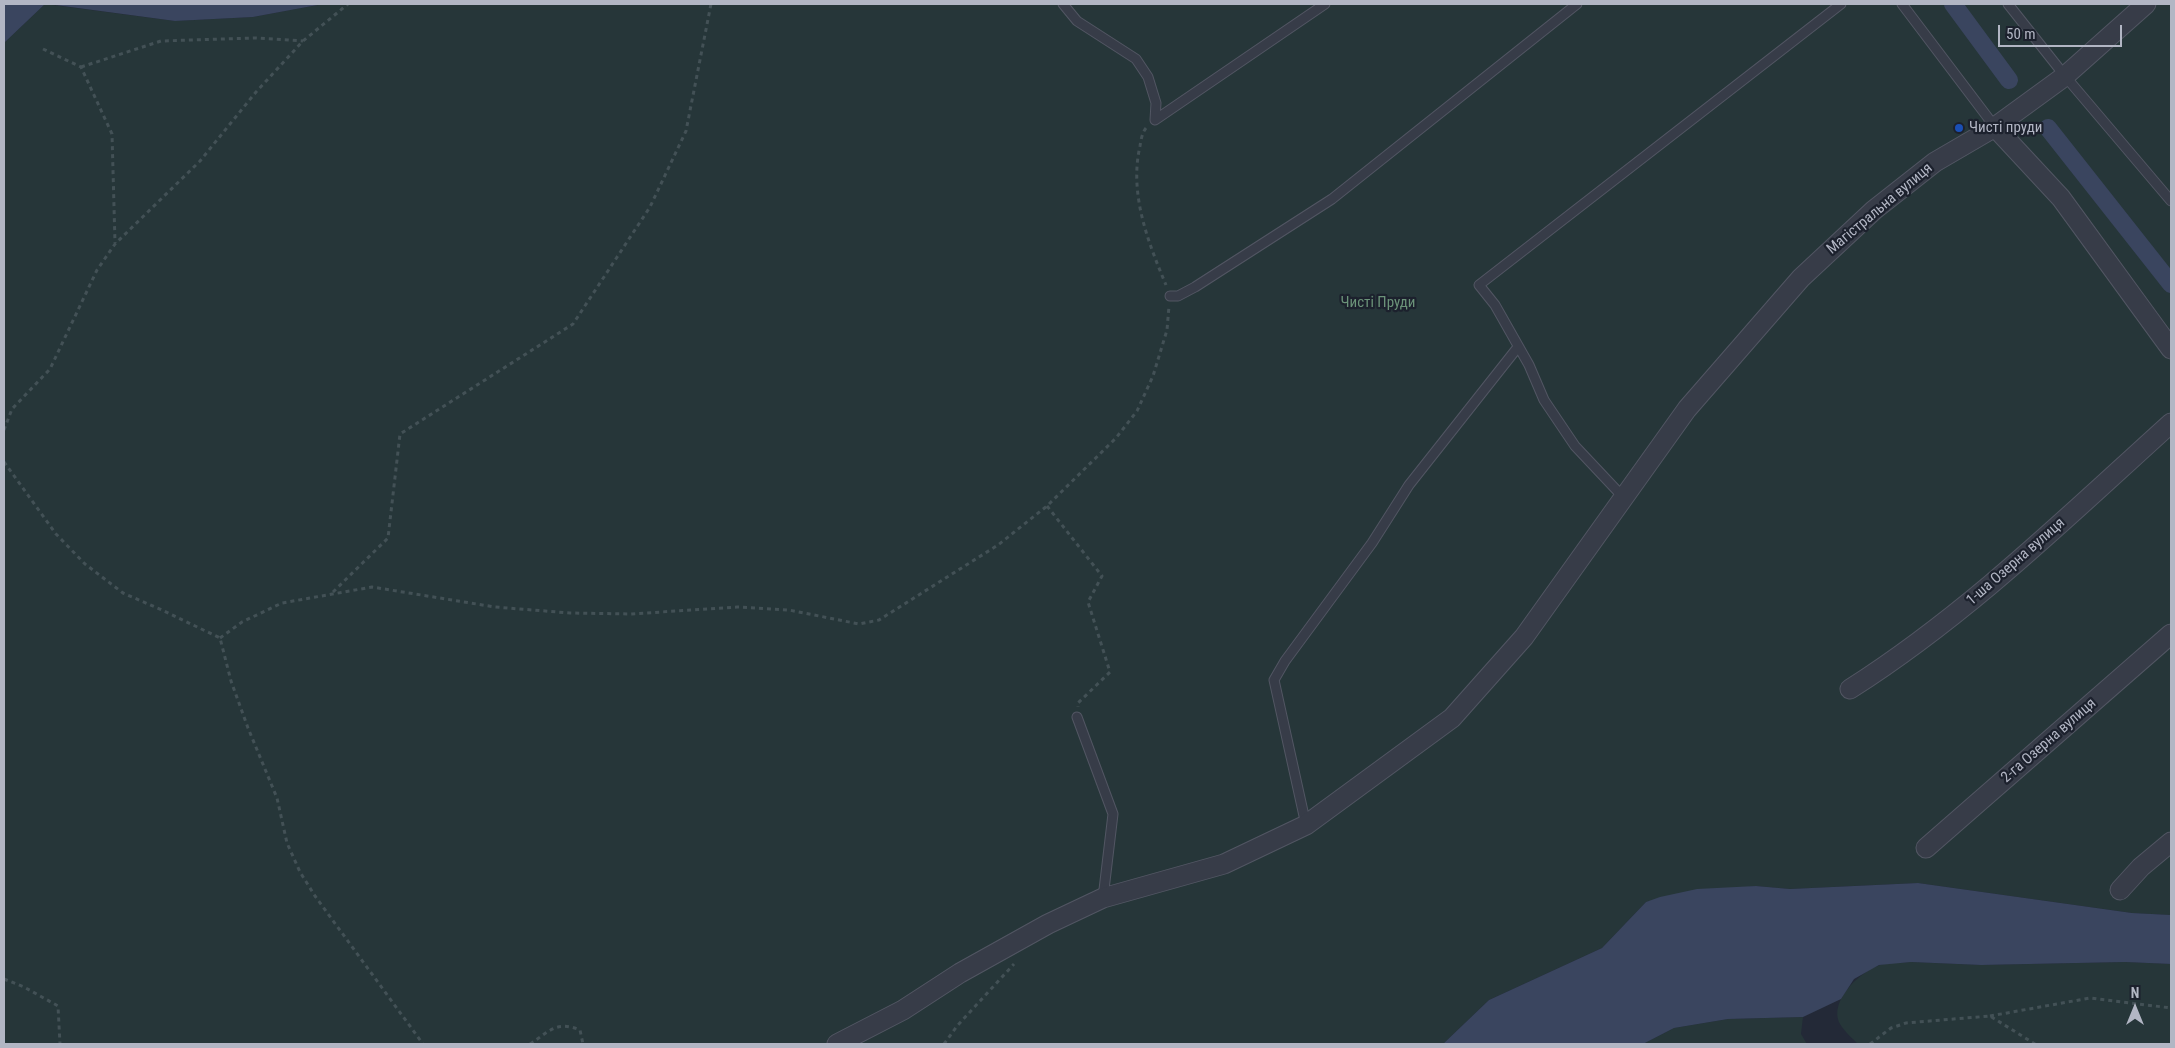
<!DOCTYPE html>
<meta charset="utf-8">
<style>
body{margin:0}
#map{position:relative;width:2175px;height:1048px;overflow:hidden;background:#232937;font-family:"Roboto Condensed",sans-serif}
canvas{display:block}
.frame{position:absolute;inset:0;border:5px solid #b2b6c4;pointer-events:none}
.north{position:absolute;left:2110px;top:983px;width:50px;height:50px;-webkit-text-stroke:4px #1c212d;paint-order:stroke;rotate:0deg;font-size:14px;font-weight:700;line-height:20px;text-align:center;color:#b2b6c4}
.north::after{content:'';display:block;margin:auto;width:18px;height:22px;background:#b2b6c4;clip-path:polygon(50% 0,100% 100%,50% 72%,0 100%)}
.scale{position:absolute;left:1998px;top:25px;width:124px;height:22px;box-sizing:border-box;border:2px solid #b2b6c4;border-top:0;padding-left:6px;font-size:15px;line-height:18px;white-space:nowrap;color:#b2b6c4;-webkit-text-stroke:4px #1c212d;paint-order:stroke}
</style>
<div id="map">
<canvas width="2175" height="1048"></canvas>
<div class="frame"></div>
<div class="north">N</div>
<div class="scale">50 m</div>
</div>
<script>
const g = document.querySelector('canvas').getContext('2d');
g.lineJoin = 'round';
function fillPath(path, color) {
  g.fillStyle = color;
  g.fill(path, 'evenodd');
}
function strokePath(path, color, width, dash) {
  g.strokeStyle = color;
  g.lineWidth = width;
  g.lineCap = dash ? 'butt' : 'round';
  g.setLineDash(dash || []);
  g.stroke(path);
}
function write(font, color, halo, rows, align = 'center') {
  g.font = font + ' "Roboto Condensed",sans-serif';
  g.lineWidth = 4.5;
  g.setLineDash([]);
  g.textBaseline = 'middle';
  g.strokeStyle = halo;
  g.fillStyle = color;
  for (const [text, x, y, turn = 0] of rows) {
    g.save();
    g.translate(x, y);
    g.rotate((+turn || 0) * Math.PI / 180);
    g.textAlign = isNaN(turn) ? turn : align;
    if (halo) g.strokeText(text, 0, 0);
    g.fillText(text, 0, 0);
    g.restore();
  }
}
fillPath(new Path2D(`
 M45,4l130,17 78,-4 70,-13h1848v911l-39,-2 -214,-30 -128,6 -34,-3 -110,16 -44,46 -113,52 -46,44h-1439v-1001z
 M1911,962l70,3 144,-3 46,2v80h-313c-6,-6 -14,-13 -18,-20 -12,-23 21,-53 40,-59 9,-3 21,-2 31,-3z
 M1803,1017l-2,17 6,10h-164l31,-16 54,-9z`), '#263639');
fillPath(new Path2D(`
 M4,4h41l-41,39z
 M48,4h275l-70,13 -78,4z
 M1918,883l214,30 39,2v49l-46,-2 -144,3 -70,-3 -32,3 -25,14 -13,20 -38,18 -75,2 -54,9 -31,16h-200l46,-44 113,-52 44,-46 14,-5 37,-8 59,-3 34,3z`), '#3a455f');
strokePath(new Path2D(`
 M1953,4l56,76
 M2048,128l123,156`), '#3a455f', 18);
const lane = new Path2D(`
 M1063,4l14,17 59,38 12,18 8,26 -1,17
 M1902,4l93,123
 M2008,4l57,72 106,125
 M1155,120l170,-116
 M1170,296h8l17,-9 137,-88 245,-195
 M1624,498l-49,-52 -31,-46 -15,-35 -34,-60 -16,-20 362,-281
 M1077,717l36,97 -10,84
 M1306,825l-32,-145 11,-19 87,-118 37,-58 109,-138`);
const street = new Path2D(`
 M1995,127l66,71 110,151
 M1850,689c118,-75 218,-173 321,-266
 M1926,848l245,-214
 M2120,890l21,-23 30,-25
 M837,1044l66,-34 57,-37 88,-49 55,-26 121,-34 82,-39 146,-107 72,-81 163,-228 114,-131 73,-68 61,-48 60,-35 70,-51 81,-72`);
strokePath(lane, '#525663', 11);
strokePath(street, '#525663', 21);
strokePath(new Path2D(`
 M43,49l38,18 31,67 3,109
 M81,67l80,-26 95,-3 47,3
 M1146,128c-4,5 -5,12 -6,18 -11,48 8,96 26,139
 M4,430l8,-21 38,-40 47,-99 18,-26 85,-83 56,-69 47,-51 45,-37
 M4,462l52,72 29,30 38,29 39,17 58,28 11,43 17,47 29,70 10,45 13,29 15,24 108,148
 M1047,506l55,70 -14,26 22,70 -32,31v4
 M333,592l55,-54 12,-104 173,-110 77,-117 36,-76 25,-127
 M220,638l22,-16 40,-19 90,-16 123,20 75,6 61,1 106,-7 52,3 70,14 20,-4 119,-75 49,-39 69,-68 21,-27 16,-35 14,-46 2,-24
 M4,979l20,8 34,19 2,38
 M1990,1016l100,-18 81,10
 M530,1044c19,-12 26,-24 50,-14l3,14
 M944,1044l13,-18 57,-62
 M1870,1044l21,-16 15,-5 84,-7 45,28`), '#435156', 3, [4, 4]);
strokePath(lane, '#373c48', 9);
strokePath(street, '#373c48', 19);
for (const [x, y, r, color] of [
 [1959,128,5,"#1a4fb4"]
]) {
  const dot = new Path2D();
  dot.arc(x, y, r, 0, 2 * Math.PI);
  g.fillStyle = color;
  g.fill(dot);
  strokePath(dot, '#1c212d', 2);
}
write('15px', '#b2b6c4', '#1c212d', [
 ["Чисті пруди",1969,128]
], 'left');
write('15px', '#b2b6c4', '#1c212d', [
 ["Магістральна вулиця",1880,209,-40],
 ["1-ша Озерна вулиця",2016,562,-41],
 ["2-га Озерна вулиця",2049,741,-41]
]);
write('15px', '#6b9379', '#1c212d', [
 ["Чисті Пруди",1378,303]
]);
</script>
